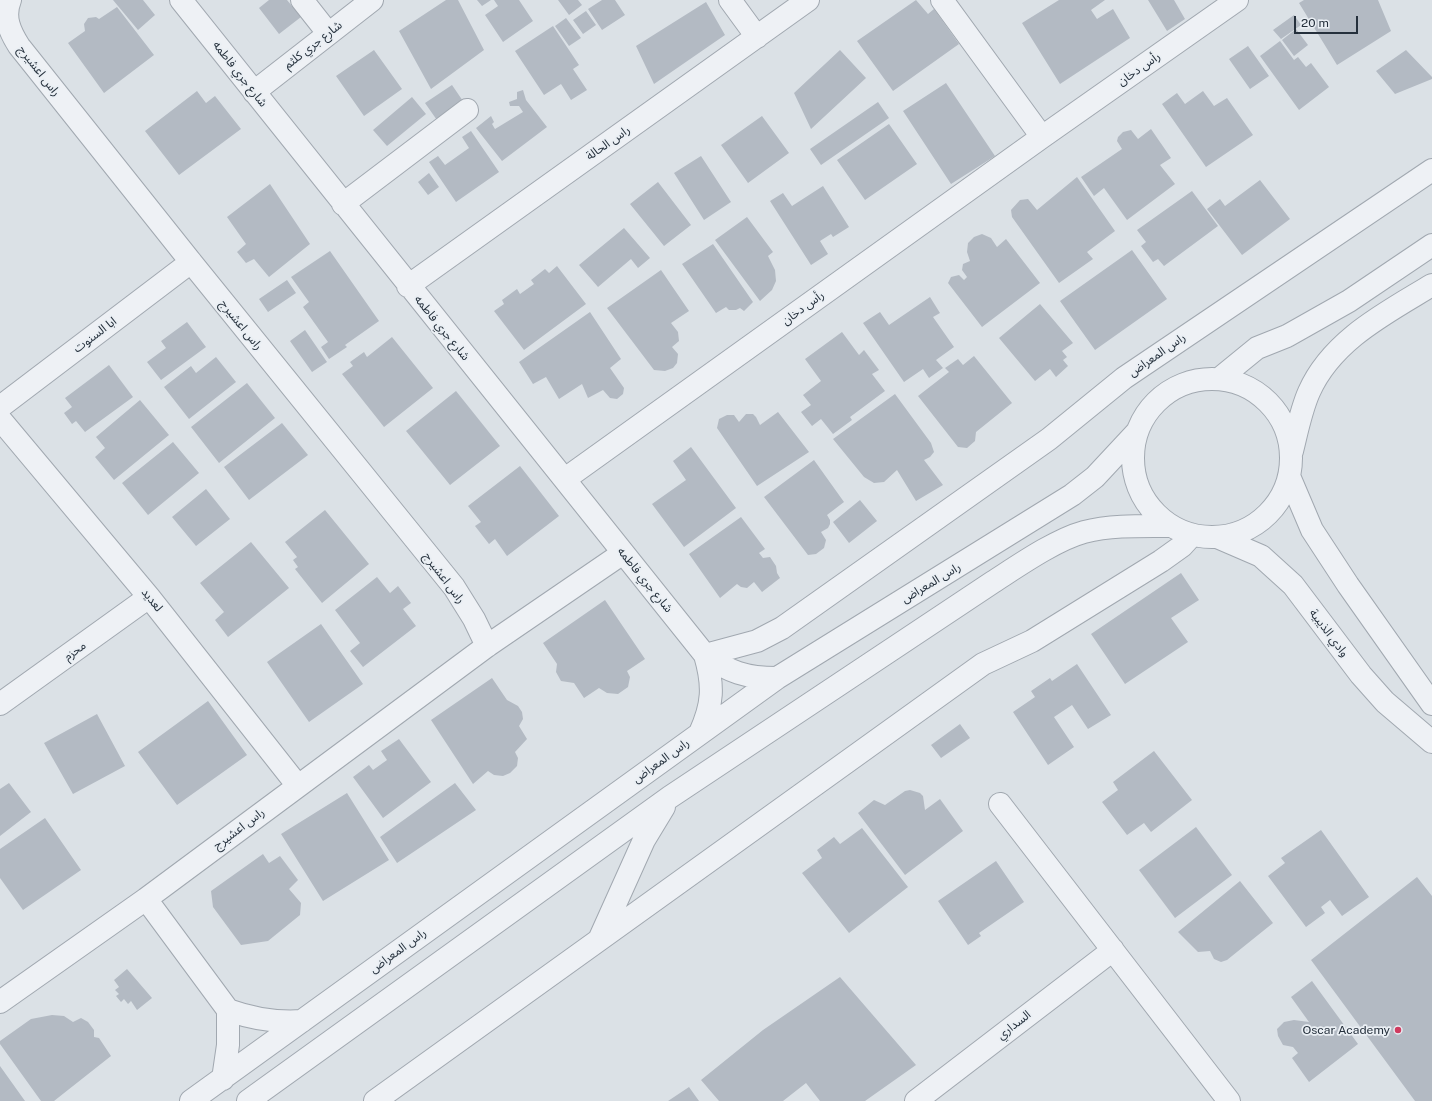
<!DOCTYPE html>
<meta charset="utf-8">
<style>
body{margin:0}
#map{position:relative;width:1432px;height:1101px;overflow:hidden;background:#dbe1e6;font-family:"Public Sans",sans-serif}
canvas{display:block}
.scale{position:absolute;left:1294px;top:16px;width:64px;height:18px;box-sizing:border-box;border:2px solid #25303c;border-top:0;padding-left:5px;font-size:12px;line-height:14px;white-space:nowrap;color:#25303c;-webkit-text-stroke:3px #eaeff4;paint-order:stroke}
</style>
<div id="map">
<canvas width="1432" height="1101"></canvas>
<div class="scale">20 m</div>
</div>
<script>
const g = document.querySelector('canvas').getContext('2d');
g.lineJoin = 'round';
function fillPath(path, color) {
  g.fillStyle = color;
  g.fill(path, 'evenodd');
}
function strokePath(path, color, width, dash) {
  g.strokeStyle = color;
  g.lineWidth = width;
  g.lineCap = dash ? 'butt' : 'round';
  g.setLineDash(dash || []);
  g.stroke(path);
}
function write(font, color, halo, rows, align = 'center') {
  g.font = font + ' "Public Sans","Noto Sans Arabic",sans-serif';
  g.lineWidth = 3.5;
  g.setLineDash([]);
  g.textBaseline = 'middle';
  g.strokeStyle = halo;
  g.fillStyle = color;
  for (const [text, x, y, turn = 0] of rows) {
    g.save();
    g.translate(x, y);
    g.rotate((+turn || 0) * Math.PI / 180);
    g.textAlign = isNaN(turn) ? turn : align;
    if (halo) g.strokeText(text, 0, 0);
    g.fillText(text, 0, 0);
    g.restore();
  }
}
fillPath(new Path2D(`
 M113,0h30l12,15 -17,15z
 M269,0h18l14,17 -22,17 -20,-26z
 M446,0h12l26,50 -53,39 -32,-58z
 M477,0h14l-9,6z
 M494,0h25l14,21 -30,21 -18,-27 13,-9z
 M558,0h20l4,5 -13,10z
 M602,0h13l10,15 -23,15 -14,-21z
 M916,0l12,14 6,-5 25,35 -66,47 -36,-50z
 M1059,0h46l-14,10 6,9 16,-10 17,29 -70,46 -38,-61z
 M1148,0h26l11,19 -18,12z
 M1304,0h74l13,31 -54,34 -38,-62z
 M706,2l19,33 -71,49 -18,-38z
 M117,7l37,48 -50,38 -36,-50 17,-12 -1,-7 4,-6 8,-1 3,2z
 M586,11l10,14 -13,9 -10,-14z
 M1294,15l7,10 -20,14 -8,-9z
 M566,18l15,20 -12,8 -14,-20z
 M553,26l26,39 -6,4 14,21 -16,10 -10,-16 -17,11 -29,-44z
 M1296,29l12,16 -14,11 -12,-16z
 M1280,41l14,19 4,-3 8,10 5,-4 18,24 -30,23 -39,-54z
 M1248,46l21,30 -19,13 -21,-30z
 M374,50l28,39 -38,27 -28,-40z
 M840,50l26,28 -55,51 -17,-36z
 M1406,50l26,27v2l-37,15 -19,-23z
 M946,83l49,73 -44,28 -48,-73z
 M452,85l13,19 -26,19 -14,-20z
 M523,90l3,10 21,27 -45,34 -26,-33 15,-12 3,6 -2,2 3,5 28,-17 -4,-6h-9l-1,-4 8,-3v-7z
 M197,91l9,12 9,-7 26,33 -62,46 -34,-44z
 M1203,91l11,15 13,-8 26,37 -47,32 -44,-63 15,-11 8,11z
 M412,97l14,17 -39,32 -14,-16z
 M878,102l11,16 -68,47 -11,-16z
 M762,116l27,37 -41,30 -27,-38z
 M889,124l28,40 -52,36 -28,-40z
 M1151,129l20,29 -11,7 15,19 -48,36 -23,-32 -10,8 -13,-19 41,-28 -5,-8 1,-4 5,-5 8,-2 7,9z
 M471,131l28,41 -43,30 -27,-40 9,-6 7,9 24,-17 -7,-11z
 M701,156l30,46 -27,18 -30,-47z
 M429,173l10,14 -11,8 -10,-13z
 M1077,177l38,54 -28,21 6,7 -34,24 -47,-66 -1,-7 9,-10 8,-1 9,11z
 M1260,180l30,39 -48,36 -35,-46 13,-10 5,7z
 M658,182l33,43 -27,21 -34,-42z
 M270,184l40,60 -41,33 -15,-18 -8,4 -9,-11 9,-8 -19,-27z
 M823,186l26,41 -16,10 -2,-3 -11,7 8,13 -17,11 -41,-64 13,-8 9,13z
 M1192,191l26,35 -54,40 -6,-7 -5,3 -12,-16 5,-4 -9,-12z
 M747,217l26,35 -5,4 7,14 1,11 -4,9 -12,11 -45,-61z
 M624,228l26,30 -12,10 -7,-9 -33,28 -19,-22z
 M982,234l9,4 6,9 9,-8 34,44 -58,44 -34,-44 3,-6 8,-2 5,5 3,-3 -5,-7 1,-6 7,-3 -3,-9 1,-9 6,-6z
 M713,244l40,58 -9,9 -4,-3 -4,2h-7l-3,-3 -10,6 -34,-49z
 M1132,250l35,49 -72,51 -35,-49z
 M330,251l49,70 -34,24 2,2 -18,12 -8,-12 7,-5 -25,-35 6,-5 -18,-25z
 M557,266l29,38 -62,46 -30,-39 10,-7 -2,-4 15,-11 3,5 14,-10 -3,-4 14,-11 4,4z
 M661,270l28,41 -18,12 7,9 1,9 -7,6 6,7 -1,9 -4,5 -8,3 -11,-1 -47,-62z
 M287,280l9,13 -28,19 -9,-13z
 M930,297l10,16 -7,4 21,30 -18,13 7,8 -14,10 -6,-9 -19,13 -41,-59 17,-11 9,13z
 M1040,304l33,39 -11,8 5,6 -4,3 5,6 -12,11 -6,-8 -15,12 -36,-43z
 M590,312l31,47 -11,9 14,20 -1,6 -6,5 -7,-1 -7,-8 -15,8 -6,-14 -23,15 -13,-22 -13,7 -14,-22z
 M187,322l19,25 -45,33 -14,-18 19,-14 -5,-7z
 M305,330l22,32 -15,10 -22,-31z
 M842,332l17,23 5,-5 15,20 -7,4 13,17 -35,26 2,3 -19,14 -12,-15 -9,7 -11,-14 10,-7 -8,-10 18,-14 -16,-22z
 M392,337l41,51 -49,39 -42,-53 11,-8 -3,-4 14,-10 3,5z
 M974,356l38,47 -36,29 -1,9 -8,7 -9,-1 -40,-51 31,-24 -4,-4 13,-9 5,6z
 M216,357l20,25 -47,37 -25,-32 27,-21 5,7z
 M109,365l24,32 -48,35 -9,-11 -4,3 -8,-11 8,-6 -7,-9z
 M247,383l28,35 -56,45 -28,-36z
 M456,391l44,55 -50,39 -44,-54z
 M895,394l36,49 3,9 -4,5 -6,3 19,25 -27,16 -19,-31 -13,12 -10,1 -10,-6 -31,-38z
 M140,400l29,35 -55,45 -19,-23 10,-9 -9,-11z
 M778,412l31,40 -52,34 -40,-58 2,-9 8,-4h7l5,7 7,-8h7l3,3 4,8z
 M282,423l26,32 -59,45 -25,-33z
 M173,442l26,31 -51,42 -26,-32z
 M691,447l45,61 -52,39 -32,-43 34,-24 -13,-19z
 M814,460l30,42 -17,13 3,5v4l-2,4 -7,4 5,8 -2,8 -8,6 -8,1 -44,-58z
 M520,466l39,50 -52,40 -12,-17 -6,5 -14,-18 6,-4 -13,-16z
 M206,489l24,30 -34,27 -24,-29z
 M860,500l17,21 -28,22 -16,-21z
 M325,510l44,54 -47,39 -27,-34 3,-2 -5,-7 4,-3 -12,-15z
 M741,517l24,32 -6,4 4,5 7,-1 6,9 1,7 3,5 -18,14 -8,-10 -7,6 -6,-1 -4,-3 -17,14 -31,-44z
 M251,542l38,46 -61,49 -13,-17 9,-8 -24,-29z
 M1181,573l18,27 -28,18 17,24 -63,42 -34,-50z
 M377,577l13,16 8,-7 13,17 -8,6 13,17 -53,41 -13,-16 10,-8 -25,-33z
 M605,600l40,59 -18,12 3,6 -2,10 -10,7 -11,-1 -8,-5 -15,10 -10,-15 -13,-2 -5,-9 1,-8 -14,-21z
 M321,624l42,60 -54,38 -42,-60z
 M1077,664l34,51 -23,14 -16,-24 -18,12 20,30 -26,18 -35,-53 22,-15 -4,-6 19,-13 2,3z
 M492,678l15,22 11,6 4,6 1,7 -4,7 8,13 -12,13 3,6 -1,8 -7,7 -7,3 -9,-1 -6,-4 -15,13 -42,-64z
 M208,701l39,54 -70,50 -39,-53z
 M97,714l28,52 -52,28 -29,-51z
 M960,724l10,14 -29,20 -10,-13z
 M399,739l32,43 -48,36 -30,-41 16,-12 4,5 14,-10 -6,-9z
 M1154,751l38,49 -41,32 -7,-9 -17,12 -25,-33 16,-12 -5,-8z
 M9,783l22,29 -31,24v-47z
 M455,783l21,27 -79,53 -17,-26z
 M910,790l10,3 3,3 2,14 15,-11 23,32 -58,44 -47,-62 16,-13 11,5 20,-14z
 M347,793l42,67 -66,41 -42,-67z
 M45,818l36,52 -58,40 -23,-32v-29z
 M1196,827l36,48 -57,43 -36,-48z
 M862,828l46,59 -59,46 -47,-60 20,-15 -5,-8 17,-13 6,7z
 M1321,830l48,67 -27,19 -12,-16 -9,7 4,6 -19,14 -38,-51 17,-13 -4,-5z
 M263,854l6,9 11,-7 18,24 -9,9 12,14 -1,12 -32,26 -27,4 -28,-38 -2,-16z
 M996,861l28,41 -45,31 2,3 -13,9 -30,-44z
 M1417,877l15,19v205h-17l-104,-141z
 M1240,881l33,42 -46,37 -6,2 -7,-3 -4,-8 -12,1 -20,-20z
 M127,969l25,29 -15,12 -6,-9 -3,3 -4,-5 -3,3 -5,-6 3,-2 -4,-4 4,-3 -5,-7z
 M840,977l76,88 -51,36h-45l-14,-18 -23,18h-64l-18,-21 62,-50z
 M1312,981l46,63 -49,38 -17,-24 6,-5 -5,-6 -10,-2 -5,-9 -1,-7 7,-7 10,-2 15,2 -18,-25z
 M52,1015l12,1 9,6 8,-4 7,4 6,8v7l5,1 12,18 -57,45h-13l-41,-57v-3l31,-22z
 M0,1066l25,35h-25z
 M689,1087l10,14h-31z`), '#b3bac3');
const minor = new Path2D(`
 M10,0c-7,17 0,32 9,46l172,216 263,325 20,32 13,27
 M181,0l524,655c24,17 41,23 72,23
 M302,0l26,33
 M730,0l27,37
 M942,0l100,137
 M254,92l118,-92
 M343,204l124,-94
 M408,286l400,-286
 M1133 458a79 79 0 1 1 158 0a79 79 0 1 1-158 0Z
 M1219,379l38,-31 30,-12 62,-35 83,-56
 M0,407l191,-145
 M0,419l149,178 149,189
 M1292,451c5,-20 9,-41 17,-59 23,-52 77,-79 123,-107
 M1289,476l23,54 36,55 84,119
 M565,479l477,-342 195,-137
 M1217,537l44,19 32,29 68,90 24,27 47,40
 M705,655l52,-14 25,-13 267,-189 75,-61 308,-208
 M0,704l149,-107
 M700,733c13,-29 14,-47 5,-78
 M1000,804l229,297
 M146,899l82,111v35l-5,34
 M599,940l45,-100 20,-33
 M0,1002l146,-103 341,-253 136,-93
 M228,1010c25,9 47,13 74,11
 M191,1101l586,-423 295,-183 23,-18 41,-44
 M248,1101l422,-304 323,-215c25,-16 62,-42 91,-50 27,-7 57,-6 85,-6
 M375,1101l608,-437 49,-23 129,-80 21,-15 10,-11
 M916,1101l197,-151`);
strokePath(minor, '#a1a8b0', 24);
strokePath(minor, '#eef1f5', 22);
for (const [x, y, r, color] of [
 [1398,1030,4,"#d03b5f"]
]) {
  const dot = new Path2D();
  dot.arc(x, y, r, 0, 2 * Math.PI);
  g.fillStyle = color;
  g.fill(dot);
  strokePath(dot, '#eaeff4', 1.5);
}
write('12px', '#25303c', '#eaeff4', [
 ["شارع جري كلثم",313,45,-38],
 ["رأس دخان",1139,69,-35],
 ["راس اعشيرج",39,71,52],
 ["شارع جري فاطمه",240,74,52],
 ["راس الحالة",608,143,-35],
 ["رأس دخان",803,308,-36],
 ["راس اعشيرج",241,325,51],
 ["شارع جري فاطمه",442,328,51],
 ["ابا السنوت",95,335,-37],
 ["راس المعراض",1157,355,-35],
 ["راس اعشيرج",444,578,53],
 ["شارع جري فاطمه",645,580,51],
 ["راس المعراض",931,583,-31],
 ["لعديد",152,600,51],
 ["وادي الذيبية",1329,633,53],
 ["محزم",75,651,-36],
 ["راس المعراض",661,761,-36],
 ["راس اعشيرج",239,829,-37],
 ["راس المعراض",398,951,-36],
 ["السداري",1014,1025,-38]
]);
write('12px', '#25303c', '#eaeff4', [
 ["Oscar Academy",1390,1030]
], 'right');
</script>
